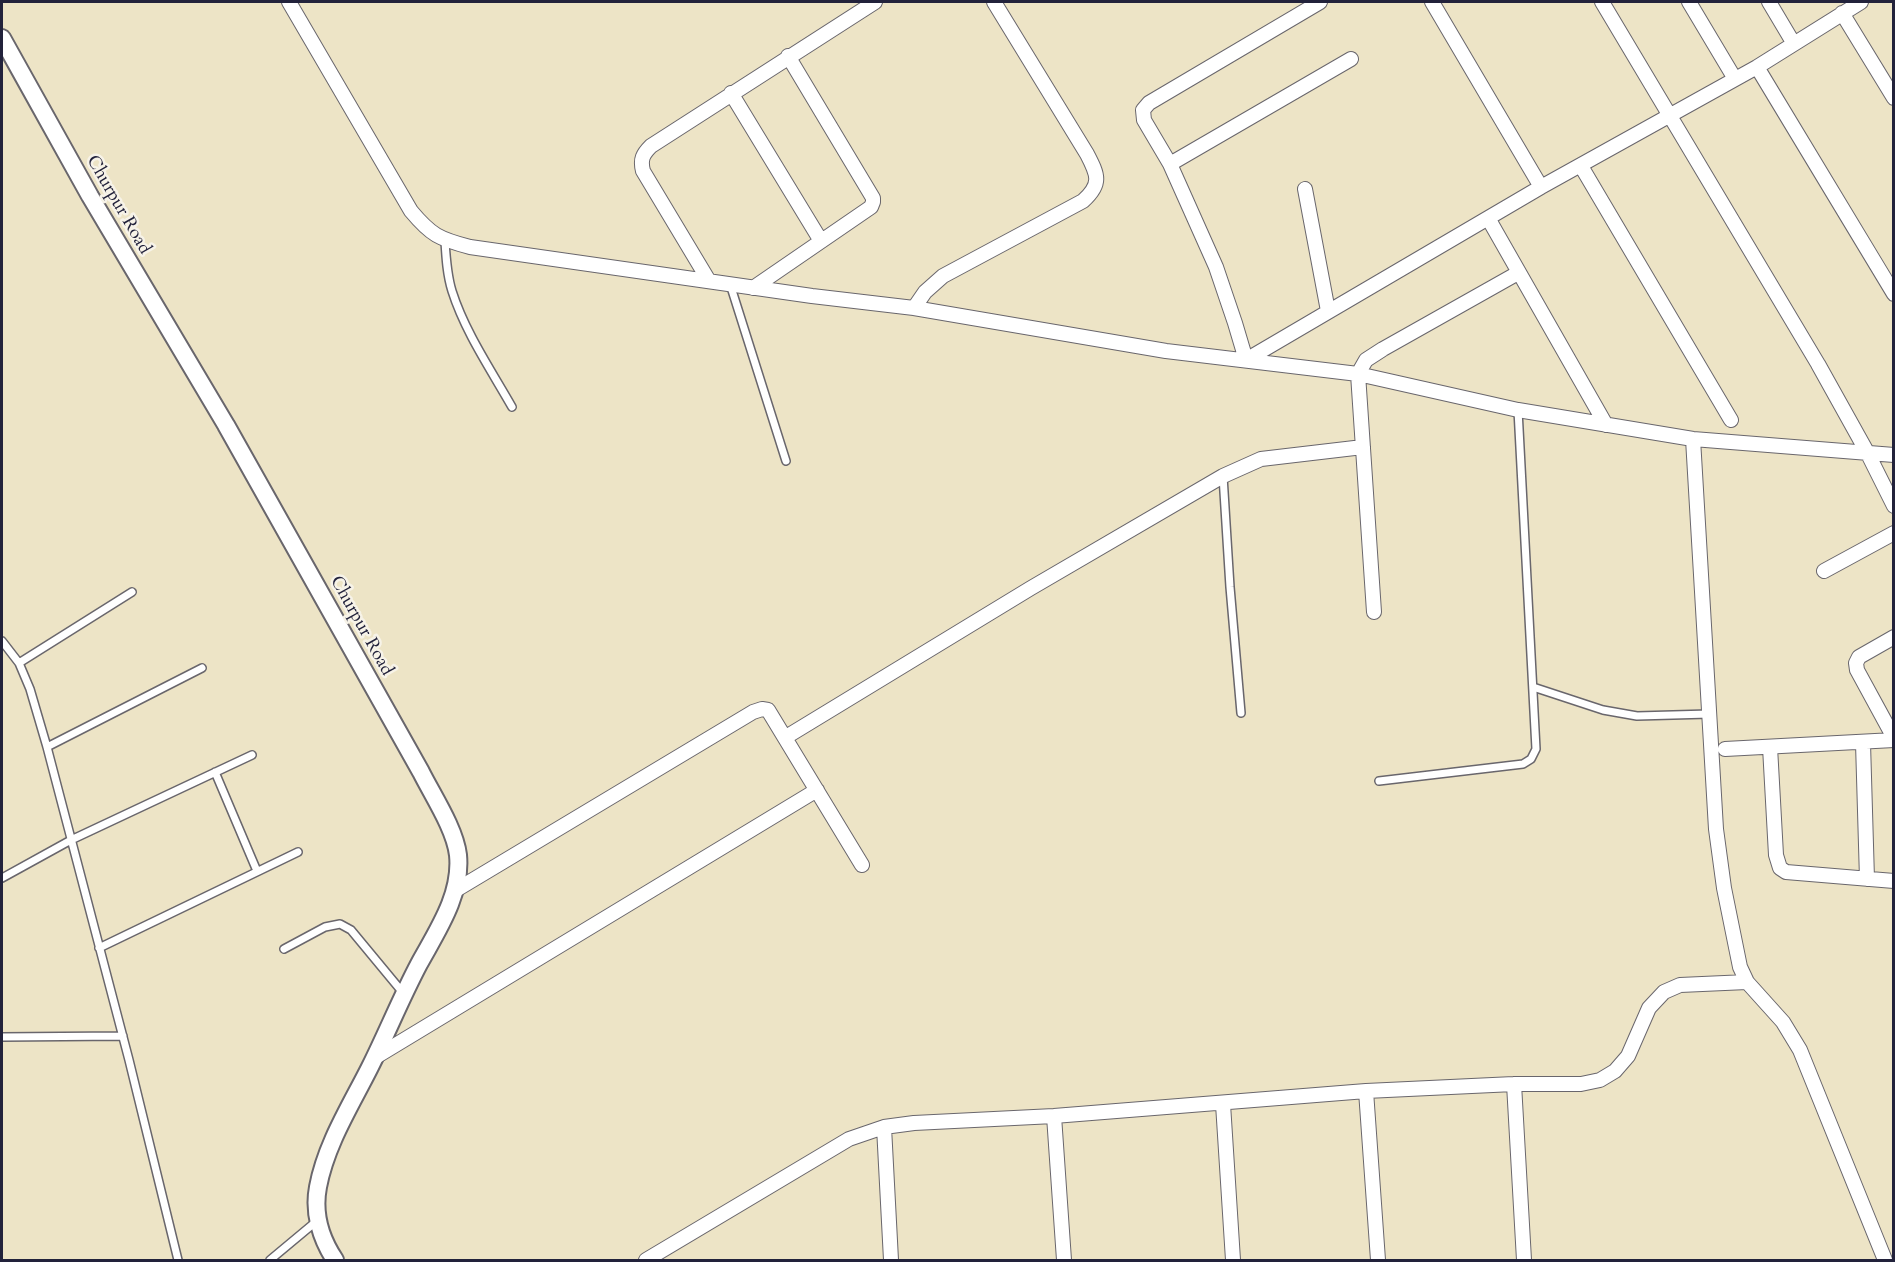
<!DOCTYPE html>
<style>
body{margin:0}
#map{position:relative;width:1895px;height:1262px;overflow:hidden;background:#ede4c6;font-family:Cardo,serif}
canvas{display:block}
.frame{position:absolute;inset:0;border:3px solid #22223b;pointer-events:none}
</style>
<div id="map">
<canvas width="1895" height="1262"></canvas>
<div class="frame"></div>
</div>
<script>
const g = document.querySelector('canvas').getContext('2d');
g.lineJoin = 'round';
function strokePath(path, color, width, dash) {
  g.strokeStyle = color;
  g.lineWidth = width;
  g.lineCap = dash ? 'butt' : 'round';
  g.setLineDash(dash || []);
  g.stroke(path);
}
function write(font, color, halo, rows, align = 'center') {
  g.font = font + ' Cardo,serif';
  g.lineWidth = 5;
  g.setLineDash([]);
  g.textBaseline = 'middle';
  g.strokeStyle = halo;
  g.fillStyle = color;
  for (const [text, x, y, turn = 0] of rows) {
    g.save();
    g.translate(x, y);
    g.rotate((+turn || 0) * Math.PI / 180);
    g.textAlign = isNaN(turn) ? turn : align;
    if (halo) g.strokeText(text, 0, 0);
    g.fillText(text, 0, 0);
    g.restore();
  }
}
const service = new Path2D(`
 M445,241c1,17 2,34 7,50 13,41 39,79 60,116
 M730,284l56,177
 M1223,476l7,111 11,126
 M2,641l17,22 11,26 17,58 82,313 49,200
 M19,663l113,-71
 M1533,687l70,23 34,6 72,-2
 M47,747l155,-79
 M215,772l42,99
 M1379,781l144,-17 8,-5 5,-10 -18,-339
 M2,878l69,-38 181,-85
 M99,948l199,-96
 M284,949l41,-22 15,-3 11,6 53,64
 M2,1037l121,-1
 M270,1260l48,-40`);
const minor = new Path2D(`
 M289,2l122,209c20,24 28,28 59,36l342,49 102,12 252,43 192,23 160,36 175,29 201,16
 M1320,2l-171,101 -6,7 1,10 26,44 46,103 19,56 11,37 295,-173 216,-120 104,-65
 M1432,2l109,185
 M1602,2l216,362 49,88 27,54
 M1689,2l46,77
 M1769,2l25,42
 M1842,13l52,85
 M1757,67l137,227
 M731,93l90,148
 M1170,164l181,-105
 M1581,166l150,254
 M1305,189l23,122
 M1488,218l118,207
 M709,281l-66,-110c-3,-12 0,-17 8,-25l224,-144
 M753,288l118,-81 2,-5v-4l-85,-142
 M914,308l11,-16 18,-16 140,-75c19,-17 15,-26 4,-47l-93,-152
 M1693,439l23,390 8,59 16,79 7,15 36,40 17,28 85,210
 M1824,571l70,-38
 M1374,612l-16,-238 8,-14 17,-11 135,-76
 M1894,637l-35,20 -3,6 1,7 37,68
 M786,737l245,-149 192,-112 38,-17 102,-12
 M1863,743l4,136
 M1770,747l6,108 4,13 6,4 108,9
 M1725,749l169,-9
 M456,890l297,-178 9,-3 6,1 94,155
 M374,1058l443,-268
 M1514,1084l10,176
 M1366,1091l12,169
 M1223,1104l10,156
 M1054,1116l10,144
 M884,1127l7,133
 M646,1260l203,-121 35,-12 30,-4 140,-7 312,-25 148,-7h67l19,-4 15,-9 13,-15 21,-48 15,-16 16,-7 67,-3`);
const tertiary = new Path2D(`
 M2,38l88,158 136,229 195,347c12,24 34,57 37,83 4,40 -21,76 -39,109 -18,34 -32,69 -49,103 -19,38 -44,77 -52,120 -5,26 3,52 17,73`);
strokePath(service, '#69666c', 10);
strokePath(minor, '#69666c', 16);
strokePath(tertiary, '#69666c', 20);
strokePath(service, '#fff', 7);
strokePath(minor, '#fff', 14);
strokePath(tertiary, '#fff', 16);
write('18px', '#22223b', '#f7f3e8', [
 ["Churpur Road",118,205,60],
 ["Churpur Road",361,626,61]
]);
</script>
